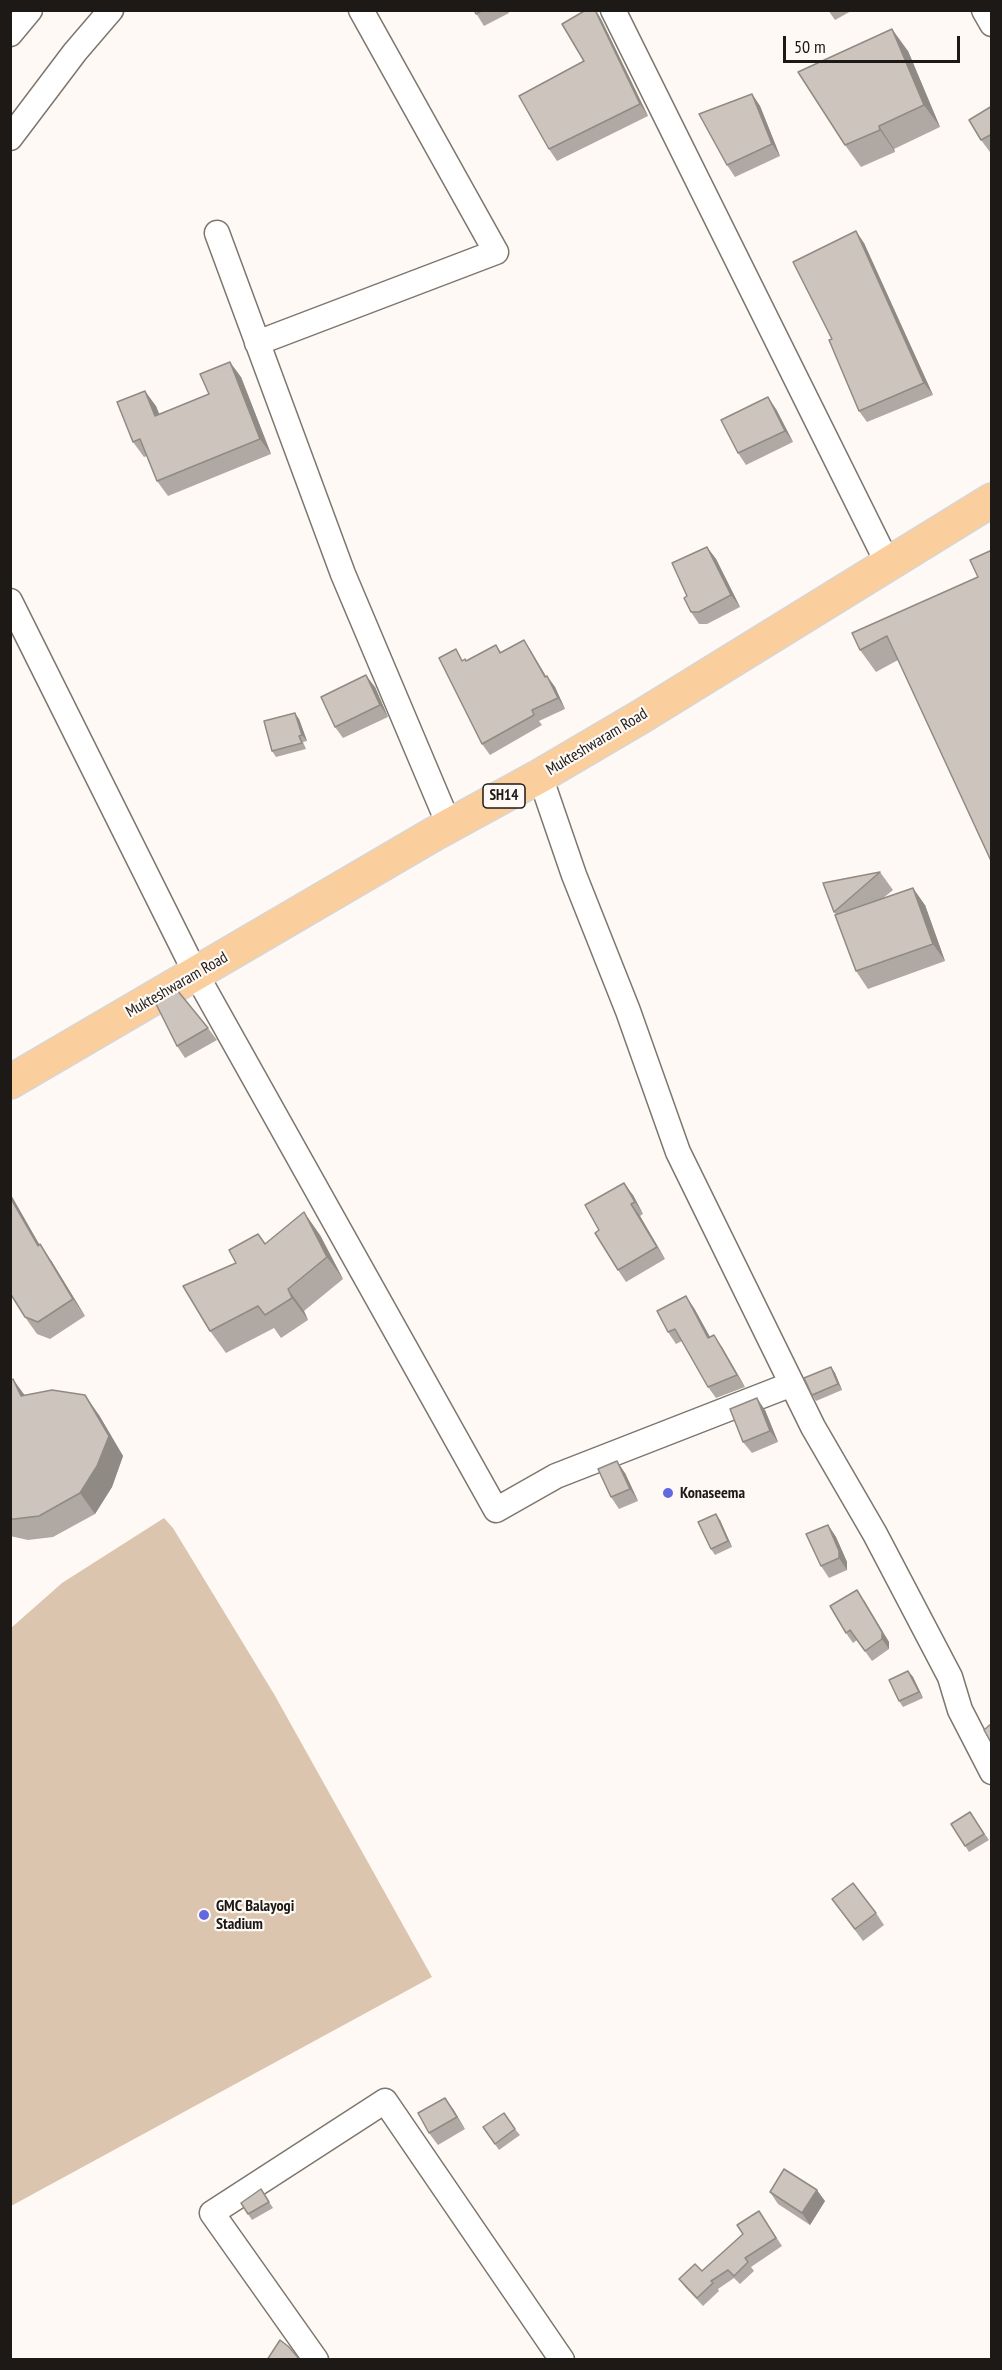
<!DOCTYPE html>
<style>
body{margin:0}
#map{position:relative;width:1002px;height:2370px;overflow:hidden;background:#fef9f4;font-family:"PT Sans Narrow",sans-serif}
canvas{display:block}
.frame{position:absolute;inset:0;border:12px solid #1c1916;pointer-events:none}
.scale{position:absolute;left:783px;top:36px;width:177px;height:27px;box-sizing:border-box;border:3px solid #1c1916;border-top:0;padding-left:8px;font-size:18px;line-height:21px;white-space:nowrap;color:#1c1916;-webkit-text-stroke:4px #fef9f4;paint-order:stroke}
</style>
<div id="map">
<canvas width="1002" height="2370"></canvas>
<div class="frame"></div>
<div class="scale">50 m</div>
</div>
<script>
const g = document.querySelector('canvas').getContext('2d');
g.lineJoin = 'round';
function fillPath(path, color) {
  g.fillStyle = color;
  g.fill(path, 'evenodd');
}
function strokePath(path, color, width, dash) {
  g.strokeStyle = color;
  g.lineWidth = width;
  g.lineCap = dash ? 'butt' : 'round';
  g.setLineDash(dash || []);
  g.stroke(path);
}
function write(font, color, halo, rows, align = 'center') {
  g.font = font + ' "PT Sans Narrow",sans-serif';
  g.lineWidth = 4.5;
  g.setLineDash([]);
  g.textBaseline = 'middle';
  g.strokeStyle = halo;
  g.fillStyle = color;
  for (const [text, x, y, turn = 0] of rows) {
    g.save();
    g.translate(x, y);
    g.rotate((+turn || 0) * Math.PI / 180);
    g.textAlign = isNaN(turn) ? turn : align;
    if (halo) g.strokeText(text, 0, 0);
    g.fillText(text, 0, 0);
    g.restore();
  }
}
fillPath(new Path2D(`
 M164,1518l9,10 101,166 158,283 -421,229v-578l51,-45z`), '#dcc5ae');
const minor = new Path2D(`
 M613,10l275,554
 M984,10l8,14
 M10,34l20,-24
 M10,138l65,-86 36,-42
 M217,233l126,341 106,251
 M257,343l239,-91 -135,-242
 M10,601l186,373 300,536 60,-34 236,-92
 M540,776l34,99 54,136 50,141 135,275 62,107 75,143 10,33 32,62
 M316,2360l-104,-147 173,-112 177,259`);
const primary = new Path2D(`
 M10,1082l424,-248 106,-58 102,-60 350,-216`);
strokePath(minor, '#7d766e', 27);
strokePath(primary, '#d6d6d5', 36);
strokePath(minor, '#fff', 24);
strokePath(primary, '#fbce9d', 33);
fillPath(new Path2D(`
 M474,10h34l1,3 -25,13z
 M586,10h10l5,9 47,97 -91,45 -8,-12 35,-88z
 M828,10h25l-18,10z
 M908,51l32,76 -46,22 1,3 -34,15 -16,-22z
 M752,94l8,12 20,50 -45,21 -8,-12z
 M992,106v45l-2,1 -9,-12z
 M864,243l69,152 -66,27 -8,-11 -27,-72z
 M241,377l30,77 -103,42 -11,-15 -10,-25 -3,1 -11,-15 23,-36 3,8 50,-20z
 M776,409l17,33 -47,23 -8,-12z
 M707,547l9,12 24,48 -33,17h-8l-8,-12 -4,-16z
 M992,550v313l-94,-203 -22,12 -16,-22 118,-73z
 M524,640l7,11 15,26 1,-1 8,11 10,22 -26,12 3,4 -52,30 -8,-11 -18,-84 3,1 29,-16 5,7z
 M375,687l13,30 -45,21 -8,-11z
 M299,719l8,22 -4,1 3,7 -30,8 -4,-6z
 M880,872l13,18 -11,9 43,6 20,56 -77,28 -12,-18 -20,-56 -2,-3z
 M208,1028l9,12 -32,18 -8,-12z
 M633,1195l10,19 -3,2 25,43 -39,23 -8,-12 -19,-40z
 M320,1235l23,44 -39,32 4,9 -27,18 -7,-10 -48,25 -16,-22 55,-87z
 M39,1245l13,17 33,54 -35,23 -13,-5 -12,-17z
 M694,1308l16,29 12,10 23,40 -29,11 -8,-11 -26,-46 -6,3 -8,-12z
 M831,1367l4,6 7,17 -26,11 -4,-6z
 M10,1381l15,14 74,20 24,41 -11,31 -17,27 -42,23 -25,3 -18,-4z
 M765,1410l13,32 -26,11 -9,-11z
 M625,1473l13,28 -19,8 -8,-12z
 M720,1520l12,27 -17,8 -4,-6z
 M828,1525l8,12 11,25v8l-18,8 -8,-12z
 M864,1600l25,42v7l-17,12 -15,-21 -4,3 -7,-10z
 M908,1671l5,6 10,21 -20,9 -4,-6z
 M970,1812l19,28 -20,12 -18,-28z
 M832,1899l44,14 8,12 -21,16z
 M453,2109l12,20 -27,16 -9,-12z
 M483,2127l32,2 5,6 -21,15z
 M261,2189l12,19 -21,12 -4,-6z
 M770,2192l55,9 -15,24 -32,-21z
 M759,2211l23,35 -31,21 3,4 -14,13 -6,-6 -16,11 1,2 -16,15 -18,-19 -6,-8 23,-8 41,-37z`), '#b0a9a3');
fillPath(new Path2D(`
 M595,10l6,9 47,97 -8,-12z
 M892,29l16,22 32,76 -16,-22z
 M752,94l8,12 20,50 -8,-12z
 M879,126l15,23 1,3 -15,-22z
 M856,231l8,12 69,152 -9,-12z
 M230,362l11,15 30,77 -11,-15z
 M145,391l11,15 10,25 -11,-15z
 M768,397l8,12 17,33 -8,-11z
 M707,547l9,12 24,48 -9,-12z
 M524,640l7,11 21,35 -5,-10 8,11 10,22 -7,-11z
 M366,675l9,12 13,30 -8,-12z
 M295,713l4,6 8,22 -5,-6z
 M913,888l12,17 20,56 -12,-17z
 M624,1183l9,12 10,19 -8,-12z
 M10,1193l40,70 -12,-17 -28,-49z
 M631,1204l9,12 25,43 -8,-12z
 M304,1212l16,23 23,44 -16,-22z
 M40,1244l12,18 33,54 -12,-17z
 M288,1289l16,22 4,9 -16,-22z
 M686,1296l8,12 23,42 -9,-12z
 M714,1335l8,12 23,40 -8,-12z
 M831,1367l4,6 7,17 -4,-6z
 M13,1379l15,21 -7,-4z
 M85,1395l14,20 24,41 -11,31 -17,27 -15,-21z
 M757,1398l8,12 13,32 -8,-11z
 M617,1461l8,12 13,28 -8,-12z
 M716,1514l4,6 12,27 -4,-6z
 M828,1525l8,12 11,25v8l-8,-12z
 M857,1590l32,52v7l-7,-10z
 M908,1671l5,6 10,21 -4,-6z
 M445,2098l8,11 12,20 -8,-12z
 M817,2190l8,11 -15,24 -8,-12z`), '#908a84');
const building = new Path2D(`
 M474,10h9l-7,4z
 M586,10h9l45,94 -91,45 -30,-53 65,-35 -22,-37z
 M892,29l32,76 -45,21 1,4 -35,15 -47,-73z
 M752,94l20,50 -45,21 -28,-51z
 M992,106v28l-11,6 -12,-20z
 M856,231l68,152 -65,28 -30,-71 3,-1 -39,-77z
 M230,362l30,77 -103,42 -17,-42 -7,3 -16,-40 28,-11 10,25 54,-22 -9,-20z
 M768,397l17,34 -47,22 -17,-33z
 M707,547l24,48 -32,17h-8l-7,-14 3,-2 -15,-33z
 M992,550v313l-105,-227 -27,14 -8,-17 126,-56 -8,-17z
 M524,640l21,37 2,-1 11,22 -26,12 2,5 -52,29 -43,-86 17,-9 6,12 3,-2 1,2 30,-16 4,8z
 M366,675l14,30 -45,22 -14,-30z
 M295,713l7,22 -3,1 3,7 -30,8 -8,-30z
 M880,872l-46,40 -11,-29z
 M913,888l20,56 -77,27 -21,-56z
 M177,990l31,38 -31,18 -22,-44z
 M624,1183l11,19 -4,2 26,43 -39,23 -23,-37 4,-3 -14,-25z
 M10,1197l28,49 2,-2 33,55 -35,23 -13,-5 -15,-24z
 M304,1212l23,45 -39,32 4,9 -27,17 -7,-9 -48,25 -27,-45 53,-23 -7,-13 29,-16 7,10z
 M686,1296l22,42 6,-3 23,40 -29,12 -33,-58 -7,3 -11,-21z
 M831,1367l7,17 -26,11 -8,-17z
 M13,1379l8,17 31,-6 33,5 24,41 -12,30 -17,27 -41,23 -25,3h-4v-138z
 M757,1398l13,33 -27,11 -13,-33z
 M617,1461l13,28 -19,8 -13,-28z
 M716,1514l12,27 -17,8 -13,-27z
 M828,1525l11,26v7l-18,8 -15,-32z
 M857,1590l25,42v7l-17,12 -15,-21 -4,3 -16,-27z
 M908,1671l11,21 -20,9 -10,-21z
 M992,1723v21l-8,-14z
 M970,1812l14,22 -19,12 -14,-22z
 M853,1883l23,30 -21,16 -23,-30z
 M445,2098l12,19 -28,16 -11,-20z
 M504,2113l11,16 -20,15 -12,-17z
 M784,2169l33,21 -15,23 -32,-21z
 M261,2189l8,13 -21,12 -7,-11z
 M759,2211l17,27 -31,20 3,4 -14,14 -6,-6 -17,11 2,2 -16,15 -18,-19 16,-15 7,7 41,-37 -6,-9z
 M280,2340l9,7 11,13h-33z`);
fillPath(building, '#cdc5bd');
strokePath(building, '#908a84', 1.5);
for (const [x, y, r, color] of [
 [668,1493,6,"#6268e0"],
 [204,1915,6,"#6268e0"]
]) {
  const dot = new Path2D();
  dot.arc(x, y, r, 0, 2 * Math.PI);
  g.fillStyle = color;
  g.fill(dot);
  strokePath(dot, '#fef9f4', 2);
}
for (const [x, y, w] of [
 [504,796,42]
]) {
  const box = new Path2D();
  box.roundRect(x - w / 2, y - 12, w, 24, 4.5);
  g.fillStyle = '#fef9f4';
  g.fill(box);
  strokePath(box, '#1c1916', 1.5);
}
write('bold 15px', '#1c1916', null, [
 ["SH14",504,796]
]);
write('16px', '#1c1916', '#fef9f4', [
 ["Mukteshwaram Road",597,742,-31],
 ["Mukteshwaram Road",177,985,-30]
]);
write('bold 16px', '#1c1916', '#fef9f4', [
 ["Konaseema",680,1493],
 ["GMC Balayogi",216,1906],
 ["Stadium",216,1924]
], 'left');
</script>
